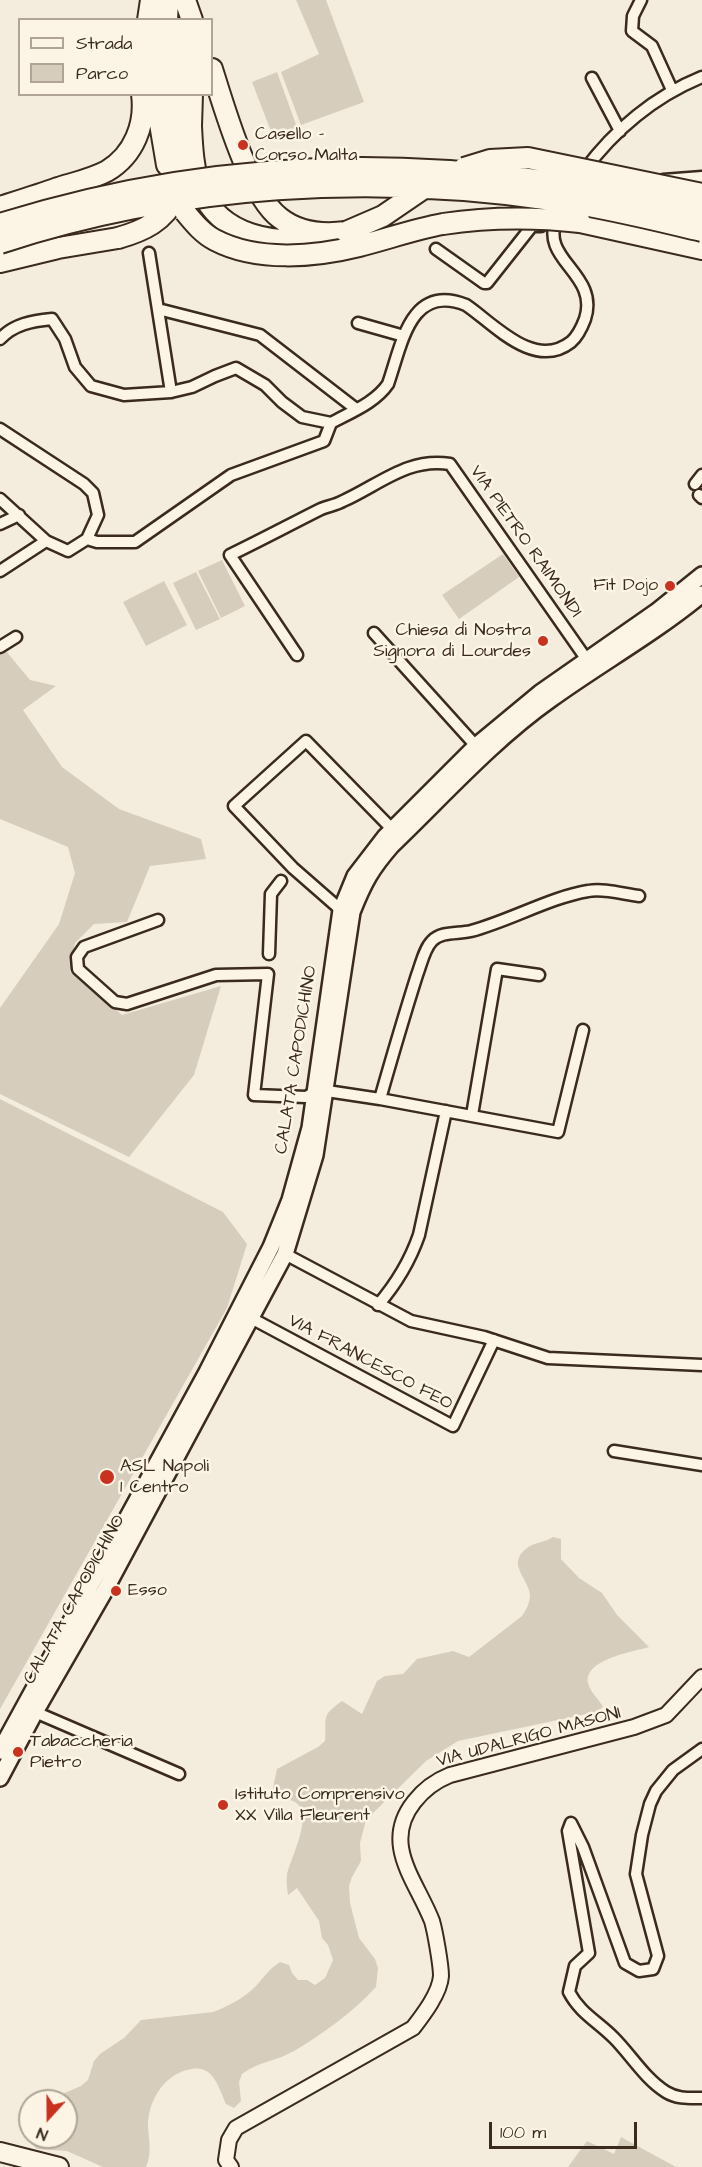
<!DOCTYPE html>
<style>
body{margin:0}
#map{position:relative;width:702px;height:2167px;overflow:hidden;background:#f4eddd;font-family:"Architects Daughter",sans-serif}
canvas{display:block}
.legend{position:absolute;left:18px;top:18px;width:195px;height:78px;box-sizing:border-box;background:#fcf5e5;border:2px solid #afa495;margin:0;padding:8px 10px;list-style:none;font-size:18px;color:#3b2a1e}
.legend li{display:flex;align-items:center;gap:12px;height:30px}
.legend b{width:30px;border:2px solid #afa495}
.north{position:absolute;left:18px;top:2089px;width:60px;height:60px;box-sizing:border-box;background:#fcf5e5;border:2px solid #afa495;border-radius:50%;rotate:201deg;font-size:16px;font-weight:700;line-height:24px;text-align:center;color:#3b2a1e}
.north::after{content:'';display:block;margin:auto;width:21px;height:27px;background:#c8321e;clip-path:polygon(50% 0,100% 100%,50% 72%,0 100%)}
.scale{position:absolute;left:489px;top:2122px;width:148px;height:27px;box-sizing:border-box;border:3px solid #3b2a1e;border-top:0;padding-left:8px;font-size:18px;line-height:21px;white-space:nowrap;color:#3b2a1e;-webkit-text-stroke:4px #fcf5e5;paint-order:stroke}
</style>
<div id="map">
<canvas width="702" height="2167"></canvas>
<ul class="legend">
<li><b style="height:8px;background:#fcf5e5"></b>Strada</li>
<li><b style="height:16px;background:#d6cdbd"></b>Parco</li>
</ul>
<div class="north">N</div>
<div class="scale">100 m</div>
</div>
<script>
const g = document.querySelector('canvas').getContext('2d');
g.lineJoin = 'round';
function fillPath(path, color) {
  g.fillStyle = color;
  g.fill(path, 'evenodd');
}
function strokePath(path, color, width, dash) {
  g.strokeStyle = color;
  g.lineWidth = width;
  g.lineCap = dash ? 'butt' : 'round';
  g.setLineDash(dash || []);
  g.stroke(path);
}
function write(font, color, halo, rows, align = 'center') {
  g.font = font + ' "Architects Daughter",sans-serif';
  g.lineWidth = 5;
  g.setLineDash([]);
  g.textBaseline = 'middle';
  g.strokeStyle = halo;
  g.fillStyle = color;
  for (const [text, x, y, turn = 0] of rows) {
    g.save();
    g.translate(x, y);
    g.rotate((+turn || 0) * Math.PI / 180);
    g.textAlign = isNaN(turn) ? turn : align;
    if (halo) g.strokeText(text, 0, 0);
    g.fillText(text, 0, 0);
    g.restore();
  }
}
fillPath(new Path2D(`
 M296,0h30l38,102 -63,23 -20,-53 38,-18z
 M277,72l21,58 -24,9 -22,-57z
 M503,554l16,23 -60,42 -17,-24z
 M222,560l23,46 -24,12 -23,-47z
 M196,572l24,47 -24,11 -23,-47z
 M164,581l23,44 -41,21 -23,-44z
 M6,651l24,29 26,6 -33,24 39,57 57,42 82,30 5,20 -56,7 -23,56 -33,2 -19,19 -5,29 52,43 99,-29 -27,89 -65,82 -129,-63v-86l59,-84 16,-51 -7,-26 -68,-28v-165z
 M0,1099l223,113 24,32 -20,64 -227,401z
 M553,1537l8,2v20l18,19 23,15 15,22 32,32c-16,5 -65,12 -61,36 2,9 11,16 15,24l-7,5 -138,29 -32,20 -60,59 -6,23 1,18 -9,16 -3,9 1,17 9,35 16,21 3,9 -2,19c-23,25 -53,47 -82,64 -17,10 -37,11 -52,23l-3,8 2,19 -7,7 -8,-4c-8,-18 -13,-42 -39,-34 -24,6 -39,32 -39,56 1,16 4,27 -2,41h-43l-36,-16 -30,-2 -7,-7 -3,-9 3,-12v16h36v-36h-20l35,-15 7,-6 6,-19 6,-7 24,-16 17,-18 72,-8c16,-6 31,-14 43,-26 8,-9 14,-18 24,-24l9,3 3,8 6,7h9l8,5 10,-7 8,-18 -5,-15 -6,-7 -3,-17 -22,-33 -9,7c-1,-7 -2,-14 -1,-20 3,-16 28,-61 8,-73 -5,-3 -13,-3 -19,-5l-3,-9 4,-19 41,-22 7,-6c2,-25 -5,-24 17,-40l20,13 15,-33 8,-5 18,-2 14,-15 36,-8 16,6 53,-41c5,-8 10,-16 7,-26 -5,-15 -21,-28 -2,-42 8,-6 17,-5 26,-11z
 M621,2137l55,30h-108l19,-26 27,13z`), '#d6cdbd');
const minor = new Path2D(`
 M641,0l-8,16 -1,15 20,15 20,44
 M592,78l28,53
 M584,171c30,-41 71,-75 118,-94
 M663,180l39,-3
 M436,249l48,34h3l45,-57h9
 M149,253l22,139
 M158,309l102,26 96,74
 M358,323l46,13
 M0,339c14,-15 32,-18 52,-20l13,20 10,28 16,19 33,9 47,-3 21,-5 23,-11 21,-8 29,17 17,17 20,15 29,6c20,-11 44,-20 57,-39 14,-40 22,-101 78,-79 27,18 68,66 105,37 7,-6 11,-15 14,-23 15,-46 -47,-59 -28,-101
 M0,429l84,55 9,9 5,22 -11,24 -19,12 -22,-10 -46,-42
 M695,484l7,-9
 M699,495l3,3
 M0,524l19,-9
 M87,539l10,3h38l96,-67 93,-34 7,-18
 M0,571l46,-30
 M374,633l102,113
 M0,647l16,-10
 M297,655l-67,-100c31,-15 61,-31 91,-46 7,-3 15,-4 22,-8 36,-16 65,-44 107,-37l137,196
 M341,910l-48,-42 -59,-62 72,-65 86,88
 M158,920l-74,27 -7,10 1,12 37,33 12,2 89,-29 52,-1 -14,121 52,2 9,-5
 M269,954l2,-60 10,-13
 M327,1091l53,8 178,33 25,-102
 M380,1099c12,-42 24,-83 37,-124 4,-10 7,-26 15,-34 9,-10 26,-7 39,-10 38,-10 80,-34 117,-40 16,-3 35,3 51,5
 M472,1115l25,-146 42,6
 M285,1254l126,67 73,16 64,21 154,7
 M378,1305c18,-21 32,-44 41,-70l27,-124
 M251,1318l202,108 41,-86
 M614,1451l88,14
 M35,1712l144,62
 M702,1749l-29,21 -17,21 -6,13 -8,31 -6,39 22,82 -5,13 -14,2 -14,-8 -42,-116 -12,-24 -3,8 21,122 -14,13 -6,26c11,21 28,29 45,46 17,17 31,41 52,54 11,7 23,6 36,6`);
const tertiary = new Path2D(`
 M231,2167l-5,-7 3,-20 7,-12 177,-100c10,-13 27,-35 28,-52 0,-11 -6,-45 -9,-55 -16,-41 -51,-77 -18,-119 10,-13 21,-21 36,-27l184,-48 32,-12 36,-38`);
const secondary = new Path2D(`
 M0,1751l207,-379 64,-125 19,-47 20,-72 31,-218 14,-34 30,-39 91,-91 64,-53 116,-81 46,-37
 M0,1778l35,-66 69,-120 181,-338 30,-99 37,-243c12,-30 19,-43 40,-67 52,-50 101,-105 159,-146 50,-36 104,-66 151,-105`);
const trunk = new Path2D(`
 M0,2152l59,15`);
const motorway = new Path2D(`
 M185,0l7,20
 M148,20l3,-20
 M167,20l1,-20
 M212,69c12,38 37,126 68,149 19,15 43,17 66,14
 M155,94l12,71
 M175,94l7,83
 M191,126c1,21 2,44 10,64 20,47 74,55 119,48
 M189,139l2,-13 1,-32
 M0,207c19,-6 39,-12 58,-19 16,-5 34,-9 49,-17 27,-16 39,-47 35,-77
 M580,222l122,27
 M0,262l58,-14 60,-10`);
strokePath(minor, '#3b2a1e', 15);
strokePath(tertiary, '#3b2a1e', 18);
strokePath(secondary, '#3b2a1e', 20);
strokePath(trunk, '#3b2a1e', 22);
strokePath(motorway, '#3b2a1e', 24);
strokePath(minor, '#fcf5e5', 10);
strokePath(tertiary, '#fcf5e5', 14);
strokePath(secondary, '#fcf5e5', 15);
strokePath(trunk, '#fcf5e5', 18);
strokePath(motorway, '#fcf5e5', 20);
const motorwayBridge = new Path2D(`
 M464,168l26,-8 38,-2 174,36
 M185,212c9,11 18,22 30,28 42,22 100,17 144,6 28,-7 56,-17 84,-22 46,-7 91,-7 137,-2
 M0,224c236,-74 464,-71 702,-12
 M346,232l37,-16 44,-30
 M118,238c25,-7 47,-17 58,-42
 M0,243c180,-59 373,-70 560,-42 48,7 95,19 142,30`);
strokePath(motorwayBridge, '#3b2a1e', 24, []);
strokePath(motorwayBridge, '#fcf5e5', 20);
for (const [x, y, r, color] of [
 [243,145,6,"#c8321e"],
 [670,586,6,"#c8321e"],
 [543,641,6,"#c8321e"],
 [107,1477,8,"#c8321e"],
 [116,1591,6,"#c8321e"],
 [18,1752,6,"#c8321e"],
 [223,1805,6,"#c8321e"]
]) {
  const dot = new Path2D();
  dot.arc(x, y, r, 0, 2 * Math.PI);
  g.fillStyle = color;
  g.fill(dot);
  strokePath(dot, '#fcf5e5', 2);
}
write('18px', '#3b2a1e', '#fcf5e5', [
 ["Casello -",255,135],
 ["Corso Malta",255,156],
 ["Fit Dojo",658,586,"right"],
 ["Chiesa di Nostra",531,631,"right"],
 ["Signora di Lourdes",531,652,"right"],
 ["ASL Napoli",120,1467],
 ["1 Centro",120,1488],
 ["Esso",128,1591],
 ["Tabaccheria",30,1742],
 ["Pietro",30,1763],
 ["Istituto Comprensivo",235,1795],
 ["XX Villa Fleurent",235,1816]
], 'left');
write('18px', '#3b2a1e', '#fcf5e5', [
 ["VIA PIETRO RAIMONDI",525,542,55],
 ["CALATA CAPODICHINO",297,1060,-81],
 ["VIA FRANCESCO FEO",370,1363,28],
 ["CALATA CAPODICHINO",75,1600,-61],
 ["VIA UDALRIGO MASONI",529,1738,-15]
]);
</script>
